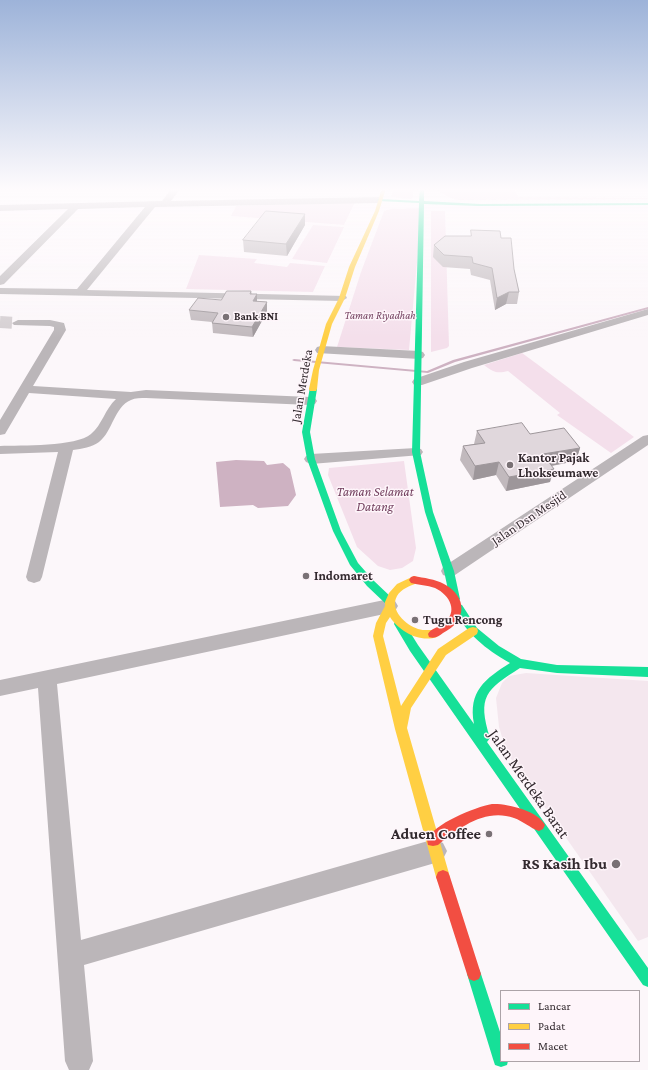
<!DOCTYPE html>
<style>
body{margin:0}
#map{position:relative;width:648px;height:1070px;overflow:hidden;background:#fcf7fa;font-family:"Crimson Pro",serif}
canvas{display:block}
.legend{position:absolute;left:500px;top:990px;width:140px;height:72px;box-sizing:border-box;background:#fef5fa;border:1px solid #aca3a8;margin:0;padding:5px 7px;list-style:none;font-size:12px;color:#32292e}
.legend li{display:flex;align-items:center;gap:8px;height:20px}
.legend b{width:20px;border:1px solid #aca3a8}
</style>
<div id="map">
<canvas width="648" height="1070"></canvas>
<ul class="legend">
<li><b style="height:5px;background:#16e098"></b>Lancar</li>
<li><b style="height:5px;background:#ffcf43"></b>Padat</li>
<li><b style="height:5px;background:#f24e42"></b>Macet</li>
</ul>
</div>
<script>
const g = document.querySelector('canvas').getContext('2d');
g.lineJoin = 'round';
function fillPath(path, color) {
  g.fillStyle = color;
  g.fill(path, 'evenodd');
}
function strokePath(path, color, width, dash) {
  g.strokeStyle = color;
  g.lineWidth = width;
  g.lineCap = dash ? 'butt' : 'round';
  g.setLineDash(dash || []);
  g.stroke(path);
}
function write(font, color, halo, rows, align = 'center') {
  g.font = font + ' "Crimson Pro",serif';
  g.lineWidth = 3;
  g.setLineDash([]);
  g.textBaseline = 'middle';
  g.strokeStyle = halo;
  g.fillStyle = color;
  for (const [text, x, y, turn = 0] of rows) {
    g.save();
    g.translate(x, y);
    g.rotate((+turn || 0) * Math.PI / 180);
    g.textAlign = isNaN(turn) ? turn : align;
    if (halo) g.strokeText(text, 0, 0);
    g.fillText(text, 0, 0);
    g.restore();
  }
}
fillPath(new Path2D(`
 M526,673l122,8v256l-10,4 -131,-188 -8,-26 -3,-29 6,-15 7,-7z`), '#f4e7ee');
fillPath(new Path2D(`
 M394,188h19v9l-2,2 -20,-2z
 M435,188h213v2l-130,-1 -3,2 3,6 130,1v1l-190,1 -10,-3z
 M355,202l-11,23 -113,-9 5,-10z
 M422,208l-13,142 -72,-3 24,-75 23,-61 7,-2z
 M431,211h14l4,135 -2,2 -16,4z
 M313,225l31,2 -17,36 -35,-4z
 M199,255l58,4 -3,4 33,4 3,-4 35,3 -12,26 -127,-3z
 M522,353l15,11 97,73 -23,16 -54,-38 3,-2 -52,-42c-11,3 -15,1 -24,-6z
 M404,461l12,87 -3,13 -11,7 -12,2 -12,-4 -21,-19 -29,-72 1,-7z`), '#f4dfeb');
fillPath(new Path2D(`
 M236,460l28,1 3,4 16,-2 7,6 6,26 -8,11 -30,2 -5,-3 -33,2 -4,-45z`), '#ceb2c2');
fillPath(new Path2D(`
 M648,307v2l-193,53 -27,11 -134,-12 -2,-1 2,-1 133,12 26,-11z`), '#ceb2c2');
strokePath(new Path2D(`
 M0,322l18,1`), '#d4ced1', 12, [12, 6]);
fillPath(new Path2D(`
 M172,188h9l-10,13 208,-4 4,3 -4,3 -224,4 -68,83 259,6 1,2 -5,3 -342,-7v-6l77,1 68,-82 -67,2 -74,75 -4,1v-9l68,-67 -68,2v-6l162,-4z
 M648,309v6l-176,53 -50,17h-8l-2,-3 2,-3 50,-17z
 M18,320h32l14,3 2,7 -33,56 98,6 15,-2 164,7 5,1 2,3 -2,3 -5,1 -164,-7c-5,0 -11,0 -15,2 -17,7 -18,31 -32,42 -7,5 -17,7 -26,8l-31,127 -2,4 -6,2 -6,-2 -2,-4 32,-125 -58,2v-8c21,-1 76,1 91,-12 11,-9 14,-25 25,-35l-87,-6 -24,41 -5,1v-15l54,-90v-3l-4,-1 -36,-1 -2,-2z
 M321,346l98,5 4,1 2,3 -2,3 -4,1 -102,-6 -2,-3 2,-3z
 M648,435v10l-193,130 -6,2 -6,-2 -2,-4 2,-4 200,-131z
 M416,448l5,1 2,3 -2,3 -110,9 -5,-2 -2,-3 2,-3 5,-2z
 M389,599l6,2 3,5 -3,5 -6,2 -332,71 24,256 354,-101 8,4 4,8 -4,8 -8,4 -351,102 9,96 -4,9h-20l-4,-9 -27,-373 -38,8v-16z`), '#bbb6b9');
fillPath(new Path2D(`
 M420,188h4v13l56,3 168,-1v2l-168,1 -56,-2 -4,248 13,60 21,59 6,28 -2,3h-6l-2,-3 -6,-28 -19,-59 -13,-60 7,-249 -40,-2 -2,-1 2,-1 40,2z
 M310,387h6l1,2 -7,43 5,27 26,72 17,32 15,17 19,18 2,3 -2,3h-6l-19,-18 -17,-21 -17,-34 -26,-72 -5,-27z
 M458,604l4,1 15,23 22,18 22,13 36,6 91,2v10l-91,-4 -37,-5c-34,22 -43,28 -30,70l-3,4 161,226v19l-5,-2 -233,-334 -16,-27 1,-3 4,-1 4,1 15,24 56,79c-6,-33 11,-45 36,-61 -26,-15 -42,-28 -57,-55l1,-3z
 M474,967l5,2 2,5 20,61v26h7l-1,4 -6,2 -6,-2 -2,-6 -26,-85 2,-5z`), '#16e098');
fillPath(new Path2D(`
 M382,188h4l-7,23 -24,56 -10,31 -13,26 -13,46 -2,19 -1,2h-6l-1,-2 4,-19 13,-46 13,-26 10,-31 26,-56z
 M414,576l3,1 2,3 -2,3c-7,3 -16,6 -20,13 -8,14 9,29 21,33 6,2 13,0 19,2l1,3 -1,3c-18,6 -38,-6 -47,-20l-4,6 -3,13 18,70 37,-57 31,-21 4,-1 4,1 1,3 -1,3 -31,21 -35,53 -4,20 43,149 -2,5 -5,2 -5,-2 -2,-5 -41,-148 -22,-93 3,-13 9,-17v-4l4,-9 8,-9z`), '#ffcf43');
fillPath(new Path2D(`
 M414,576c10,2 21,3 30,8 24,13 23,37 -1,49 -4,3 -8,6 -14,4l-1,-3c3,-6 10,-6 15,-10 16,-12 7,-29 -8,-36 -8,-3 -16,-3 -24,-5l-2,-3 2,-3z
 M492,804c14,-1 47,7 53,21l-2,4 -4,2c-9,-3 -16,-10 -25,-13 -29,-10 -55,10 -76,27l-5,1 -5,-1 -1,-5c6,-16 48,-33 65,-36z
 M443,870l5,2 2,5 31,97 -2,5 -5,2 -5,-2 -2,-5 -31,-97 2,-5z`), '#f24e42');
fillPath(new Path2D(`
 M305,225l-18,31 -43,-4 -1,-12z
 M471,230l30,8 13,31 5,23 -2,12h-11l-11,6 -5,-30 -19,-5 -1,-6 -27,-2 -10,-10 1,-12 37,-9z
 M251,291l1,3 5,7 10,1v10l-14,25 -40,-4 -1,-11 -21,-2 -2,-10z
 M477,431l53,3 50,14 -4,13 -24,5 -2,16 -44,9 -10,-16 -23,5 -13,-20 3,-14 11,-2z`), '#c1b9bd');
fillPath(new Path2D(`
 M305,214v11l-18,31 -1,-12z
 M509,292l-3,12 -11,6 2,-12z
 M257,294v10l-4,-3z
 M267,302v10l-14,25 -1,-10z
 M580,448l-4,13 -37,7 4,-14z
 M499,462l-3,13 -23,5 2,-14z
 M554,469l-4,13 -44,9 3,-14z`), '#9d969a');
const building = new Path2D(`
 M266,211l39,3 -19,30 -43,-4z
 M471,230l29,1 1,7h10l3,31 5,23h-10l-12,6 -5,-30 -19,-5 -1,-6 -28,-2 -10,-10 11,-9h26z
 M227,291h24l-1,3h7l-4,7 14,1 -15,25 -40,-4 6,-10 -29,-3 9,-12 23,2z
 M522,423l8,11 34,-6 16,20 -37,6 11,15 -45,8 -10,-15 -24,4 -12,-20 22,-3 -8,-12z`);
fillPath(building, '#e0d7dc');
strokePath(building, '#9d969a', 1);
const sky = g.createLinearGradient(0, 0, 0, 338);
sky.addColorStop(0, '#9db3d9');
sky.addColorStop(0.56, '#fefbfd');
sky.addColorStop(1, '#fefbfd00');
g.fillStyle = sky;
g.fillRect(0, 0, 648, 338);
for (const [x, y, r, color] of [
 [226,317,4,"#797175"],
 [510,465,4,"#797175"],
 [306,576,4,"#797175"],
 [415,620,4,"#797175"],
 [489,834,4,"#797175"],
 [616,864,5,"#797175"]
]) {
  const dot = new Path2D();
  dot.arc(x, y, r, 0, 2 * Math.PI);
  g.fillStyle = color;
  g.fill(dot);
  strokePath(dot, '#fef5fa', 1.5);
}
write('italic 11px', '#713e5d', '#fef5fa', [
 ["Taman Riyadhah",380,316]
]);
write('bold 11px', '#32292e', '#fef5fa', [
 ["Bank BNI",234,317]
], 'left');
write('13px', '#32292e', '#fef5fa', [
 ["Jalan Merdeka",302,386,-80],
 ["Jalan Dsn Mesjid",529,518,-34]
]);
write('bold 13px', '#32292e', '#fef5fa', [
 ["Kantor Pajak",518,458],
 ["Lhokseumawe",518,473],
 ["Indomaret",314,576],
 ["Tugu Rencong",423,620]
], 'left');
write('italic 13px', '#713e5d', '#fef5fa', [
 ["Taman Selamat",375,492],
 ["Datang",375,507]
]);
write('16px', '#32292e', '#fef5fa', [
 ["Jalan Merdeka Barat",529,784,55]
]);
write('bold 16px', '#32292e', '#fef5fa', [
 ["Aduen Coffee",481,834],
 ["RS Kasih Ibu",607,864]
], 'right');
</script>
